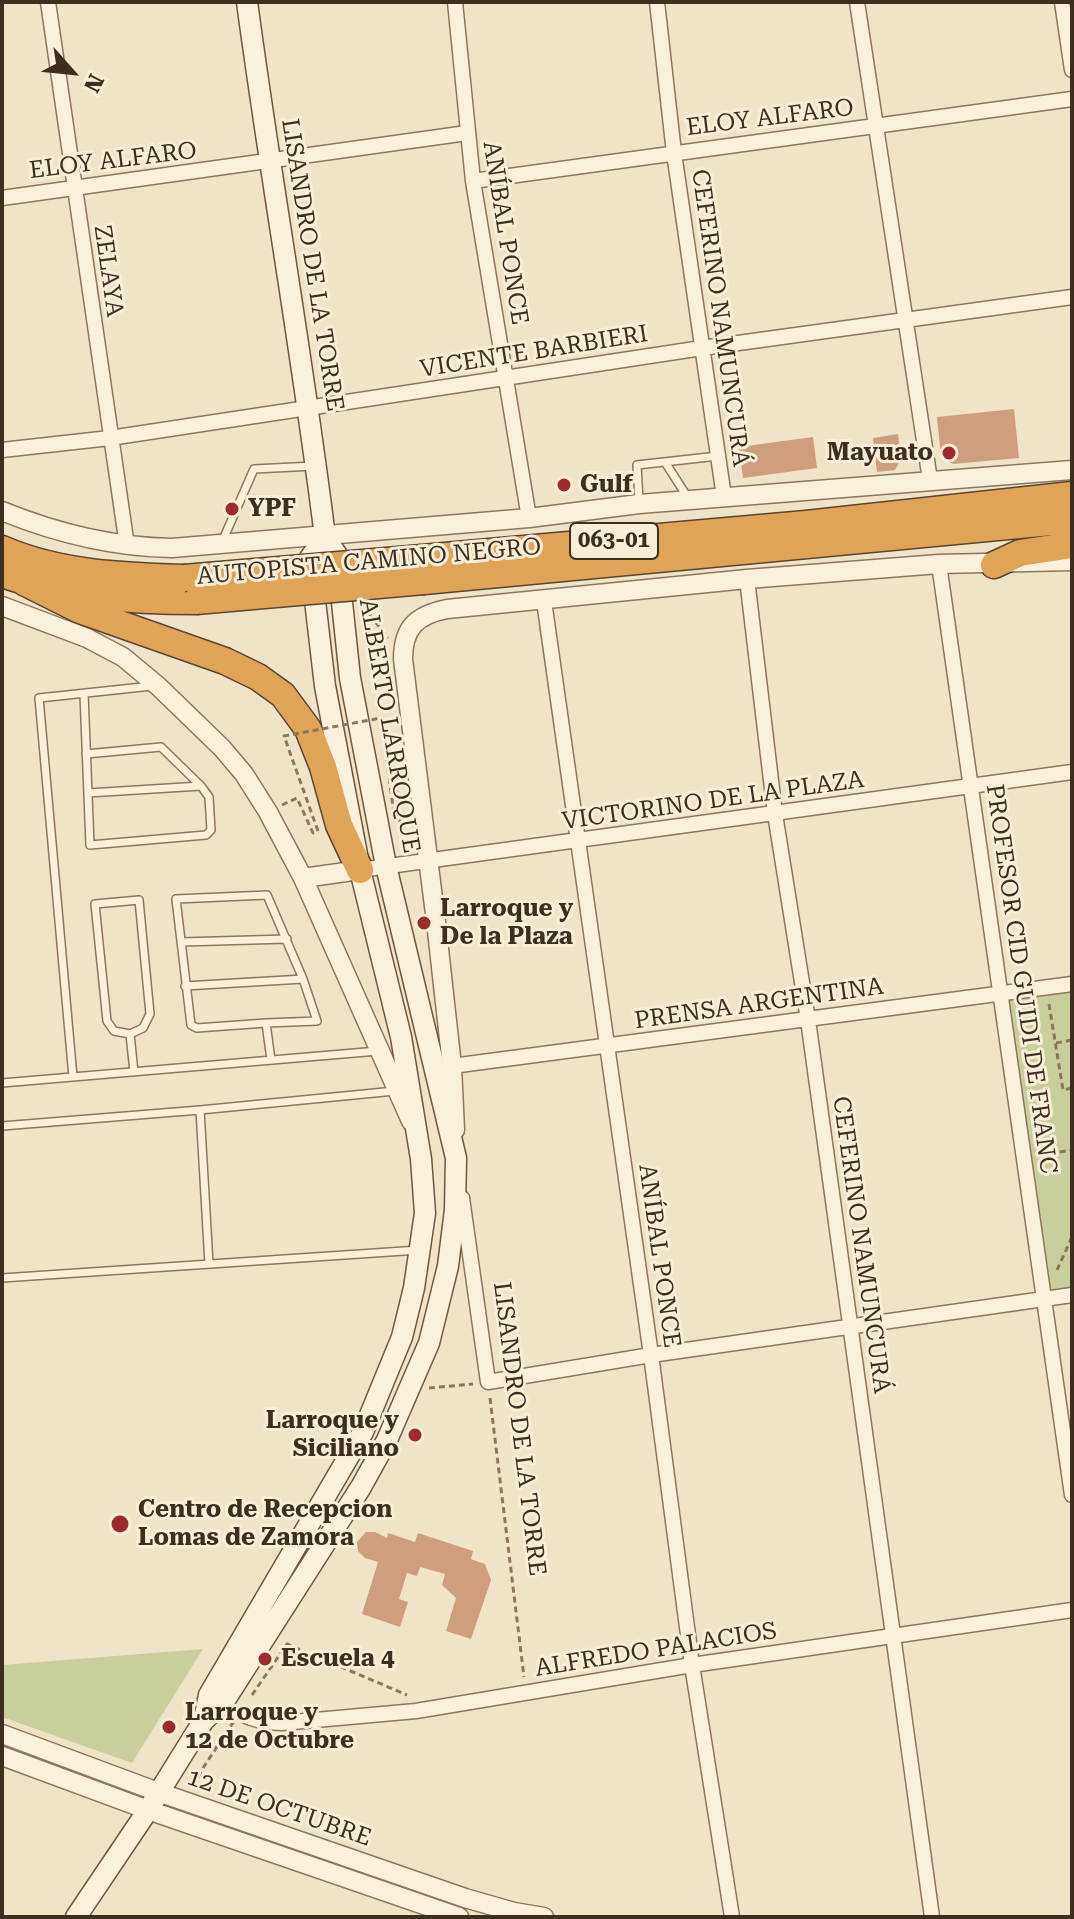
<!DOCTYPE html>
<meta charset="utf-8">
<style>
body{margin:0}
#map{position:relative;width:1074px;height:1919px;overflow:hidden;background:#f0e4c8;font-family:"Roboto Serif",serif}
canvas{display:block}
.frame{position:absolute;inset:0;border:4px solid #3d2e20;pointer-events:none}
.north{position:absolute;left:32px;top:32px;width:80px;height:80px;-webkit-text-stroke:6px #f7eed8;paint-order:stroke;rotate:117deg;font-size:22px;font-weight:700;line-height:32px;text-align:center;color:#3d2e20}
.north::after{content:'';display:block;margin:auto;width:28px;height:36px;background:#3d2e20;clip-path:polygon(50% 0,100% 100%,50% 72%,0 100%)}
</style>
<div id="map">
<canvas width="1074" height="1919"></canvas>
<div class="frame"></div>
<div class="north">N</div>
</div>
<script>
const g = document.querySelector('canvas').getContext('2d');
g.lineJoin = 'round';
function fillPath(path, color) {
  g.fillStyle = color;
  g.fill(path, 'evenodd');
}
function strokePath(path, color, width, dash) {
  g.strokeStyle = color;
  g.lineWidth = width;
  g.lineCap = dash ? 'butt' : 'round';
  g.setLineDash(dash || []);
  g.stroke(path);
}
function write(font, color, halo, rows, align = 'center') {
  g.font = font + ' "Roboto Serif",serif';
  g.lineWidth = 6;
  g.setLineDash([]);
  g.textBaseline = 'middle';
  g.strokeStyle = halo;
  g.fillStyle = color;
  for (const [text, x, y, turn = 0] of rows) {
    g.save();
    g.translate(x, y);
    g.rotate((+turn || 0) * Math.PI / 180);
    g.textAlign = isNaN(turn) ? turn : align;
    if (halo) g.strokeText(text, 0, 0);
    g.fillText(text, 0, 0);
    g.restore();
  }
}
fillPath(new Path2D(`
 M1072,984v311l-28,4 -43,-305z
 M203,1649l-71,114 -130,-46v-52z`), '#c9cf9b');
fillPath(new Path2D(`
 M1014,409l5,49 -66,6 -12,-7 -4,-40z
 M898,434l3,25 -6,11 -18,2 -4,-34z
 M813,437l4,31 -74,10 -4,-31z
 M366,1532h9l12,6 1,-5 27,9 3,-9 55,18 -2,8 14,5 6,16 -20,59 -25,-8 10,-33 -14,-13 3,-11 -25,-7 -3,9 -10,-3 -8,26 9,3 -8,25 -38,-13 16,-52 -13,-4 -7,-7 -1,-9z`), '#cf9f7d');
const service = new Path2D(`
 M665,462l23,36
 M639,501l-2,-36 81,-9
 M222,542l32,-73 60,-3
 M84,694l6,151 116,-10 5,-5 -2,-33 -8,-11 -113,7
 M86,754l75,-7 40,39
 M181,942l106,-3
 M185,986l118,-7
 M266,1023l-69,5 -6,-3 -15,-126 91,-4 36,84 14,42 -51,2 5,37
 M130,1034l-16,-3 -7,-10 -12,-117 44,-4 11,114 -7,14 -13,6 4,38
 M73,1077l-34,-379 113,-12
 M2,1083l376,-32
 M200,1110l9,154
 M2,1126l198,-16 195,-19
 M2,1278l417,-28`);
const minor = new Path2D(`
 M48,2l79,544
 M455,2l18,179 56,337
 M657,2l17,151 50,344
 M857,2l73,478
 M1062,2l10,68
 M473,181l599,-82
 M2,198l465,-65
 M2,450l108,-12 592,-90 370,-51
 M939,564l133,931
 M747,579l28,235 33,206 124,897
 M544,601l107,754 41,310 40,252
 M360,870l712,-98
 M452,1066l620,-82
 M462,1198l26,184 163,-27 421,-60
 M248,1717l16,5 18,1 134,-12 276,-46 380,-55`);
const tertiary = new Path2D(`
 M2,511c54,22 112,36 170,37l357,-30 110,-14 433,-34
 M2,606l85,32 36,19 35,29 64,62 22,26 24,38 35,66 108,243
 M303,878l57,-8
 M455,1130l-3,-64 -16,-144 -33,-263c0,-32 14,-44 44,-50l300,-30 192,-15 133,-3
 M2,1734l156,58 307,106 49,14 30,5
 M2,1756l146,54 311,107`);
const secondary = new Path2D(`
 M204,1720l5,-25 154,-263 39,-95 12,-49 11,-75 -4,-54 -20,-122 -41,-167 -35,-184 -15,-128 15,-21
 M76,1917l72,-107 56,-90 19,-17 138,-216 26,-47 42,-97 19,-77 7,-56 1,-52 -70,-292 -36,-188 -13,-123 -12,-18c-22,-179 -54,-356 -78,-535`);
const motorway = new Path2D(`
 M2,549c57,25 121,27 182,29
 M422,558l384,-34 266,-29
 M994,565l26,-12 52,-8
 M2,574c62,22 129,27 194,27
 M424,581l648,-61
 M24,582l56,28 145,51 33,16 25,18 25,34 15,38 16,58 21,45`);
strokePath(service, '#8d765c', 10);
strokePath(minor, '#8d765c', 17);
strokePath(tertiary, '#8d765c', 21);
strokePath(secondary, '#6f573f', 23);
strokePath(motorway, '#5b4430', 29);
strokePath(new Path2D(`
 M363,606l25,32
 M366,644l20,-2
 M282,805l15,-7 16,35 5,-2
 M398,821l2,-1 -6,-51h7
 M1049,1004l14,86 9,-2
 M1056,1043l16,-3
 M1040,1155l32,-5
 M1057,1270l15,-33
 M429,1388l44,-4
 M490,1398l34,279
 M252,1695l35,-51 120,51
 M194,1786l9,-18 31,-47`), '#8d765c', 3, [6, 4]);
strokePath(service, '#faf1dc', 7);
strokePath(minor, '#faf1dc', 14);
strokePath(tertiary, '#faf1dc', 18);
strokePath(secondary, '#faf1dc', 20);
strokePath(motorway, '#e0a458', 26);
const motorwayBridge = new Path2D(`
 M184,578l238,-20
 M196,601l228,-20`);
strokePath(motorwayBridge, '#5b4430', 29, []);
strokePath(new Path2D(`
 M318,831l-34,-95 97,-18 14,103`), '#8d765c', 3, [6, 4]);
strokePath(motorwayBridge, '#e0a458', 26);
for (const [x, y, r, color] of [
 [949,453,8,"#9e2a2b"],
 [564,485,8,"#9e2a2b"],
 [232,509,8,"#9e2a2b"],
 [424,923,8,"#9e2a2b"],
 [415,1435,8,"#9e2a2b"],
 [120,1524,10,"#9e2a2b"],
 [265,1659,8,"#9e2a2b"],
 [169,1727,8,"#9e2a2b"]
]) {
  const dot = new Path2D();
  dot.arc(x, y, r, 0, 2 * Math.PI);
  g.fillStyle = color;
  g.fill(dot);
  strokePath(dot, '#f7eed8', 3);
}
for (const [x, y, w] of [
 [614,541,88]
]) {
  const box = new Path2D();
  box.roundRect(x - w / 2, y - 18, w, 36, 6);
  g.fillStyle = '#f7eed8';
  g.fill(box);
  strokePath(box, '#3d2e20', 2);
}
write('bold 22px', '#3d2e20', null, [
 ["063-01",614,541]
]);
write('24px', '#3d2e20', '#f7eed8', [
 ["ELOY ALFARO",770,118,-7],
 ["ELOY ALFARO",113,161,-7],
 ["ANÍBAL PONCE",505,233,81],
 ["LISANDRO DE LA TORRE",312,265,81],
 ["ZELAYA",108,271,82],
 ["CEFERINO NAMUNCURÁ",720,318,82],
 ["VICENTE BARBIERI",534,352,-9],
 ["AUTOPISTA CAMINO NEGRO",369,562,-5],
 ["ALBERTO LARROQUE",389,726,80],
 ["VICTORINO DE LA PLAZA",713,801,-8],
 ["PROFESOR CID GUIDI DE FRANC",1021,979,82],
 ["PRENSA ARGENTINA",759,1004,-8],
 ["CEFERINO NAMUNCURÁ",861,1245,82],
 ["ANÍBAL PONCE",659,1256,82],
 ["LISANDRO DE LA TORRE",519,1429,83],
 ["ALFREDO PALACIOS",656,1650,-9],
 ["12 DE OCTUBRE",279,1808,19]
]);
write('bold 24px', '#3d2e20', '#f7eed8', [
 ["Mayuato",933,453,"right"],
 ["Gulf",580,485],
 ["YPF",248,509],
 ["Larroque y",440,909],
 ["De la Plaza",440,937],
 ["Larroque y",399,1421,"right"],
 ["Siciliano",399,1449,"right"],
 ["Centro de Recepcion",138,1510],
 ["Lomas de Zamora",138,1538],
 ["Escuela 4",281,1659],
 ["Larroque y",185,1713],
 ["12 de Octubre",185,1741]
], 'left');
</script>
